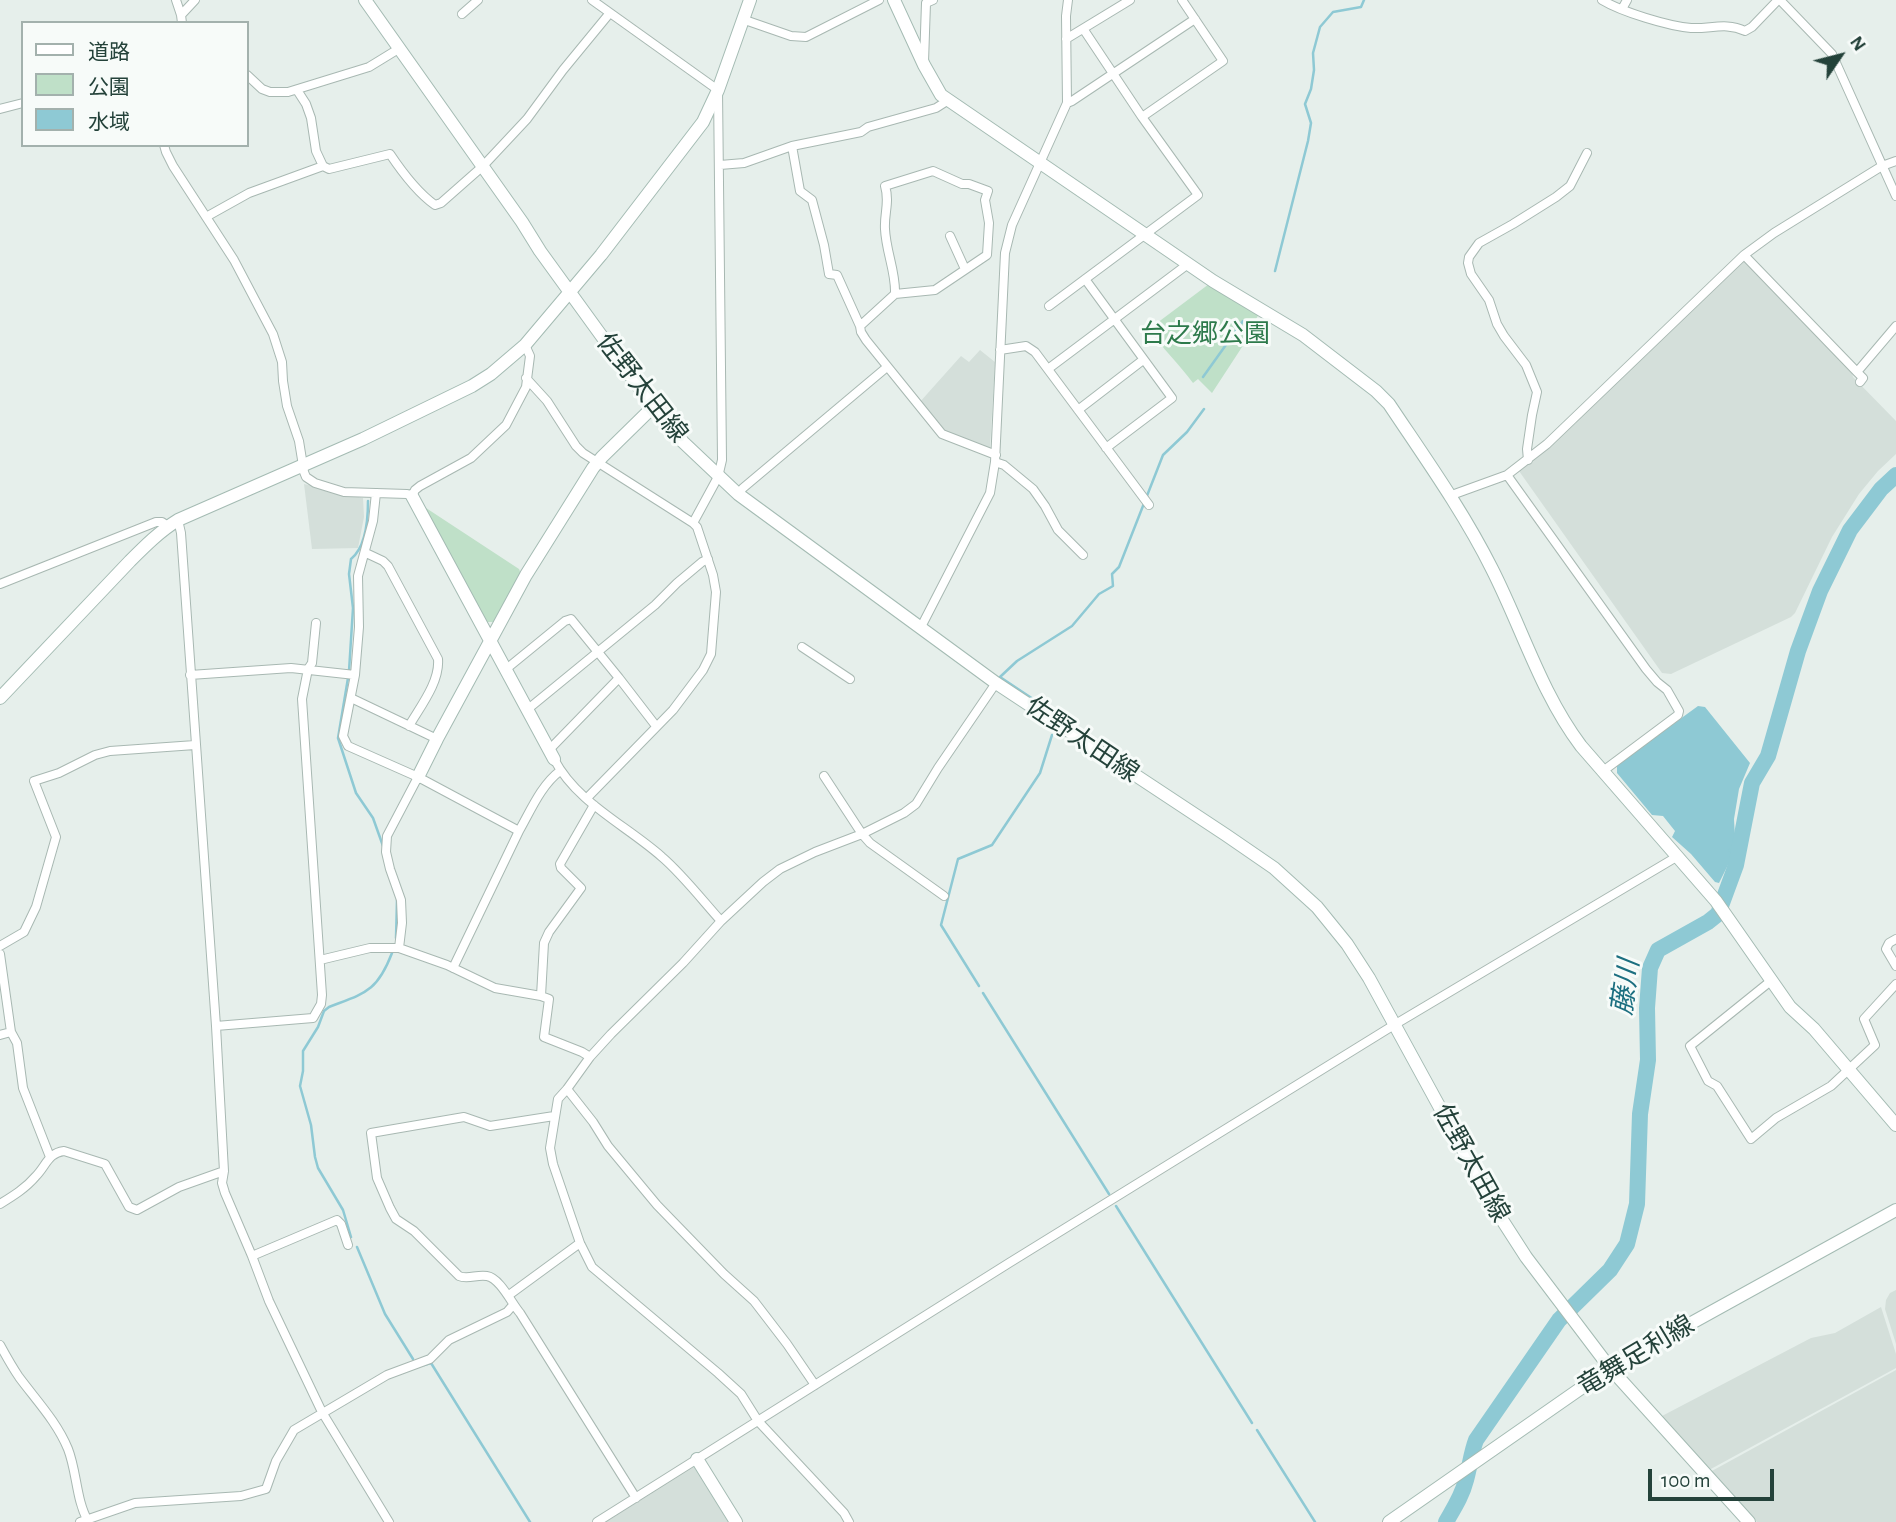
<!DOCTYPE html>
<meta charset="utf-8">
<style>
body{margin:0}
#map{position:relative;width:1896px;height:1522px;overflow:hidden;background:#e6efeb;font-family:"Alegreya Sans","Noto Sans JP",sans-serif}
canvas{display:block}
.legend{position:absolute;left:21px;top:21px;width:228px;height:126px;box-sizing:border-box;background:#f7fbf9;border:2px solid #a3b1ad;margin:0;padding:9px 12px;list-style:none;font-size:21px;color:#24423a}
.legend li{display:flex;align-items:center;gap:14px;height:35px}
.legend b{width:35px;border:2px solid #a3b1ad}
.north{position:absolute;left:1805px;top:21px;width:70px;height:70px;-webkit-text-stroke:5px #f7fbf9;paint-order:stroke;rotate:55deg;font-size:19px;font-weight:700;line-height:28px;text-align:center;color:#24423a}
.north::after{content:'';display:block;margin:auto;width:24px;height:32px;background:#24423a;clip-path:polygon(50% 0,100% 100%,50% 72%,0 100%)}
.scale{position:absolute;left:1648px;top:1469px;width:126px;height:32px;box-sizing:border-box;border:4px solid #24423a;border-top:0;padding-left:9px;font-size:21px;line-height:24px;white-space:nowrap;color:#24423a;-webkit-text-stroke:5px #f7fbf9;paint-order:stroke}
</style>
<div id="map">
<canvas width="1896" height="1522"></canvas>
<ul class="legend">
<li><b style="height:9px;background:#fff"></b>道路</li>
<li><b style="height:19px;background:#bfe0c8"></b>公園</li>
<li><b style="height:19px;background:#8ec9d4"></b>水域</li>
</ul>
<div class="north">N</div>
<div class="scale">100 m</div>
</div>
<script>
const g = document.querySelector('canvas').getContext('2d');
g.lineJoin = 'round';
function fillPath(path, color) {
  g.fillStyle = color;
  g.fill(path, 'evenodd');
}
function strokePath(path, color, width, dash) {
  g.strokeStyle = color;
  g.lineWidth = width;
  g.lineCap = dash ? 'butt' : 'round';
  g.setLineDash(dash || []);
  g.stroke(path);
}
function write(font, color, halo, rows, align = 'center') {
  g.font = font + ' "Alegreya Sans","Noto Sans JP",sans-serif';
  g.lineWidth = 6;
  g.setLineDash([]);
  g.textBaseline = 'middle';
  g.strokeStyle = halo;
  g.fillStyle = color;
  for (const [text, x, y, turn = 0] of rows) {
    g.save();
    g.translate(x, y);
    g.rotate((+turn || 0) * Math.PI / 180);
    g.textAlign = isNaN(turn) ? turn : align;
    if (halo) g.strokeText(text, 0, 0);
    g.fillText(text, 0, 0);
    g.restore();
  }
}
fillPath(new Path2D(`
 M1744,259l107,109 2,9 43,44v33l-18,17 -19,23 -27,43 -37,76 -4,4 -120,57 -9,-1 -143,-202 17,-13z
 M980,350l15,12 -5,86 -2,2 -46,-19 -23,-28 42,-47 8,6z
 M304,484l59,14 1,19 -6,31 -46,1z
 M1896,1290v54l-11,-35 1,-9 4,-7z
 M1881,1307l15,47v14l-187,102 -47,-54 149,-78 24,-5z
 M1896,1370v152h-139l-47,-50z
 M694,1467l34,55h-122z`), '#d4dfda');
fillPath(new Path2D(`
 M1209,284l50,30 -3,5 3,2 -47,72 -14,-14 -5,4c-14,-19 -31,-35 -44,-54z
 M423,506l96,63 2,5 -27,48h-8z`), '#bfe0c8');
fillPath(new Path2D(`
 M1698,706l7,1 45,56 -11,26 -5,30 1,19 -6,25 -10,20 -4,-1 -24,-28 -19,-17 3,-6 -12,-15 -11,-1 -35,-42v-8z`), '#8ec9d4');
strokePath(new Path2D(`
 M1275,271l33,-130 3,-18 -6,-19 6,-15 3,-19 -1,-17 7,-26 13,-15 28,-5 3,-7
 M1203,377l40,-56
 M349,671l4,-63 -4,-34 2,-15c15,-12 17,-40 17,-58
 M348,678l-10,60 18,55 17,25 10,28
 M1051,711l-51,-34 17,-16 55,-35 27,-32 14,-8 -1,-12 7,-7 44,-112 24,-23 17,-23
 M1729,850l9,5
 M1724,887l3,5
 M396,938l1,-38
 M979,986l-38,-61 17,-66 34,-14 48,-72 12,-38
 M983,993l126,201
 M1116,1206l136,217
 M351,1237l-8,-27 -25,-42 -3,-11 -4,-32 -11,-39 3,-15v-20l15,-24 6,-16 5,-4c36,-14 48,-15 63,-54
 M357,1247l28,67 28,45
 M424,1365l7,-2 99,159
 M1257,1430l58,92`), '#8ec9d4', 2.5);
strokePath(new Path2D(`
 M1446,1522c8,-14 16,-26 20,-42 4,-14 5,-27 10,-40l83,-120 51,-50 17,-26 10,-40 3,-90 8,-54 -1,-52 3,-40 8,-18 50,-28 10,-8 18,-49 16,-82 16,-27 30,-105 22,-60 30,-61 31,-41 15,-14`), '#8ec9d4', 16);
const street = new Path2D(`
 M176,0l5,15 1,8
 M592,0l126,90 4,370 -4,17 -25,46
 M1602,0c20,12 66,26 89,28 20,1 35,-6 54,3l7,-4 26,-27
 M1780,0l52,54 64,142
 M1622,9l5,-9
 M462,14l16,-14
 M181,15l14,-15
 M742,19l49,17 15,1 73,-37
 M1066,39l64,-39
 M924,62l2,-59 7,-3
 M247,75l15,14 8,3h18l81,-25 31,-19
 M297,90l9,14 5,14 5,33 7,15
 M1067,103l5,-2 123,-82
 M0,109l23,-6
 M1142,117l81,-56 -41,-61
 M164,145l2,7 7,14 61,94 39,74 9,28 1,19 4,25 12,35 5,31 2,5 9,6 29,9 63,2 5,2 3,-6 5,-4 51,-28 35,-33 20,-38 4,-31 -5,-11
 M792,146l8,45 12,9 12,45 5,29 8,1 23,51
 M720,165l24,-2 48,-17 69,-14 7,-5 68,-19 11,-7
 M206,217l43,-24 74,-27 6,3 61,-15c12,18 28,39 45,51l6,-2 42,-37 44,-47 36,-49 46,-56
 M950,236l15,33
 M1744,255l113,117 6,6 -3,4
 M1085,279l87,119 -66,50
 M895,294c1,-22 -9,-42 -10,-65 -1,-16 5,-27 0,-43l48,-15 29,13h7l19,7 -3,9 4,23 -2,32 -52,35 -40,4 -35,32 1,6 5,8 76,94 54,21
 M1049,306l149,-111 -56,-78 -58,-87
 M1000,350l26,-4 9,6 114,153
 M1048,369l140,-105
 M1857,372l39,-46
 M526,378l21,23 29,45 7,7 110,70 4,4 16,48 3,17 -5,62 -8,16 -30,40 -86,88
 M1078,410l65,-50
 M1528,460l-1,-11 5,-34 5,-23 -11,-27 -22,-29 -7,-12 -8,-24 -18,-26 -3,-11 1,-6 10,-14 34,-19 43,-27 14,-11 17,-33
 M995,462l9,3 29,24 12,17 13,24 25,25
 M1507,475l139,194 11,13 10,8 12,21 -1,4 -75,56
 M376,493l-3,28 -15,55 1,51 -4,48 -12,61 5,10 70,31 101,54c11,-19 22,-46 41,-60
 M738,494l5,-6 144,-121
 M1449,496l58,-21 40,-31 197,-189 30,-22 108,-67 14,-5
 M178,520l3,13 35,493 8,145 -2,12 3,10 27,63 17,45 53,111 67,110
 M366,553l17,8 5,5 50,93c2,23 -18,48 -29,67
 M0,584l156,-62h6l6,4
 M921,627l69,-134 5,-31 10,-209 7,-28 55,-122 -1,-87 2,-16
 M802,647l48,32
 M505,670l60,-49 6,-2 48,59 37,48
 M190,675l101,-7 64,7
 M351,698l86,41
 M528,709l127,-104 22,-22 25,-21 6,-3
 M549,750l70,-72
 M554,759c23,44 72,66 108,98 20,17 41,44 59,64
 M824,776l38,58 8,9 74,53
 M1896,939l-7,4 -3,6 10,17
 M0,946l24,-14 12,-25 20,-70 -22,-56 25,-8 36,-18 15,-4 85,-6
 M399,948l3,-25 -1,-23 -11,-31 -4,-17 1,-16 31,-59
 M0,954l11,78
 M320,960l50,-12h29l48,17 48,23 46,8 8,3 -5,38 38,15 8,5
 M453,968l66,-137
 M1772,980l-82,66 18,35 9,5 34,53 25,-21 55,-32 44,-41 -11,-26 32,-35
 M541,996l3,-53 5,-11 32,-44 -20,-20 -1,-4 34,-59
 M216,1026l97,-8 8,-14 1,-9 -20,-296 6,-30 4,-6 4,-40
 M0,1035l11,-3 6,11 6,45 27,69
 M567,1089l26,33 15,24 49,59 67,69 30,27 33,43 28,41
 M554,1116l-64,10 -26,-9 -93,16 6,45 13,30 6,11 18,12 45,45c9,4 18,-2 28,0 13,2 25,28 33,37l116,185
 M0,1204c13,-8 26,-16 36,-28 10,-10 12,-23 28,-25l41,13 24,43 8,3 42,-23 45,-16
 M252,1256l85,-36 4,4 7,21
 M509,1295l71,-52
 M0,1345c6,11 12,22 19,32 17,23 38,45 49,72 9,23 8,51 20,72
 M80,1522l55,-19 106,-7 25,-7 10,-28 18,-31 93,-55 43,-16 19,-19 58,-28 6,-7
 M597,1522l412,-259 385,-238 284,-169
 M849,1522l-5,-9 -86,-92 -17,-27 -23,-21 -126,-106 -12,-24 -27,-79 -3,-16 8,-49 9,-10 23,-32 21,-23 72,-71 38,-42 42,-39 17,-13 35,-17 47,-18 42,-21 12,-9 22,-36 58,-85`);
const secondary = new Path2D(`
 M365,0l157,222 18,29 113,156 30,35 55,52 258,189 230,152 48,33 43,39 30,37 22,34 128,234 29,45 84,111 139,154
 M894,0l30,65 17,30 272,186 90,54 73,56 13,13c36,54 74,107 103,165 30,59 49,124 89,177l135,155 74,106 24,22 82,96
 M412,496l142,263
 M0,698l130,-137c15,-15 30,-30 48,-41l185,-81 109,-53 19,-12 34,-29 76,-90 102,-133 15,-32 32,-90
 M418,777l19,-38 89,-164 67,-107 9,-11 51,-50
 M697,1459l39,63
 M1389,1522l221,-154 286,-158`);
strokePath(street, '#a8b8b2', 10);
strokePath(secondary, '#a4bbb3', 14);
strokePath(street, '#fff', 8);
strokePath(secondary, '#fff', 12);
write('26px', '#2d7a4b', '#f7fbf9', [
 ["台之郷公園",1205,334]
]);
write('26px', '#24423a', '#f7fbf9', [
 ["佐野太田線",642,388,52],
 ["佐野太田線",1082,740,34],
 ["佐野太田線",1471,1163,61],
 ["竜舞足利線",1636,1356,-31]
]);
write('italic 28px', '#1c6f80', '#f7fbf9', [
 ["藤川",1626,987,-82]
]);
</script>
